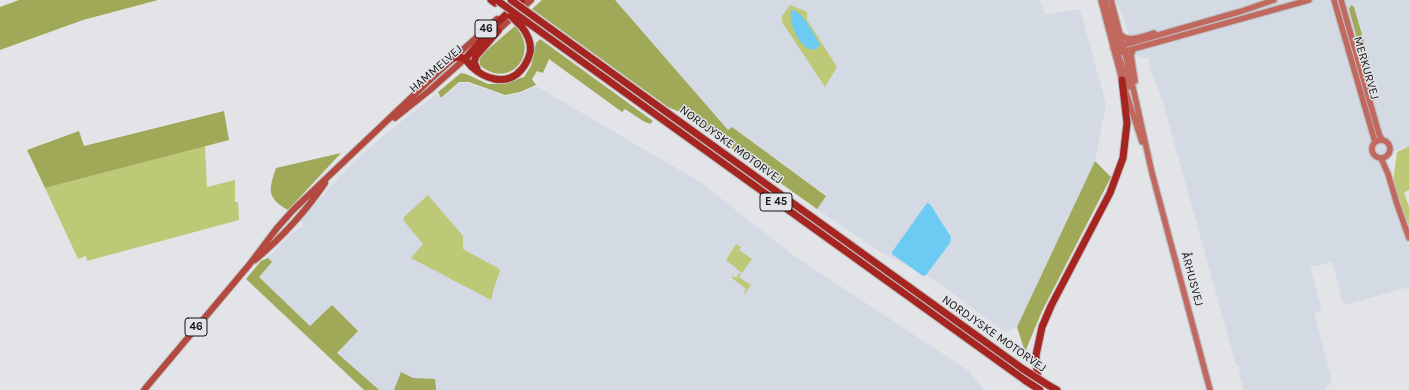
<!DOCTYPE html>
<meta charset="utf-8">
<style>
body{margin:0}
canvas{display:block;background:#e3e4e7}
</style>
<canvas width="1409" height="390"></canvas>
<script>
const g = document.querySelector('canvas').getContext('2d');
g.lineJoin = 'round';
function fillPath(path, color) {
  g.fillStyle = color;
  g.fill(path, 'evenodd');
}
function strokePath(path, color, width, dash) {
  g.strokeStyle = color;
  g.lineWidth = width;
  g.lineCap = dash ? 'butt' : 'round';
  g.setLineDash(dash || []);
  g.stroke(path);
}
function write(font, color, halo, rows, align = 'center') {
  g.font = font + ' Karla,sans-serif';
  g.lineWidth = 3;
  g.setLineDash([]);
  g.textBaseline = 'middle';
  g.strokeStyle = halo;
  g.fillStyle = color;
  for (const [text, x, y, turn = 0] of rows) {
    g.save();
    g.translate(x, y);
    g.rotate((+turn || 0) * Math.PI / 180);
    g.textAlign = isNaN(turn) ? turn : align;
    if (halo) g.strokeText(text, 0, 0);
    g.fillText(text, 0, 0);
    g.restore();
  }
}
fillPath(new Path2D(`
 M615,0h425l5,15 35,-6 26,95 -11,57 -78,166 -12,5 -69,-51 -57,-30 -62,-42 9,-14 -94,-68 -4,3z
 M1115,0h294v145l-16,7 -5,6 -9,3 14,44 16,40v42l-65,18 -12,-43 -22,5 12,44 -8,2 18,67 -8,10h-80l-5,-18 1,-5 -4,-2 -74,-266 -11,-28 -3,-13 -14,-2 -11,-41z
 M460,83h8l37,13 14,-2 17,-8 164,96 93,73 176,116 15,19h-609l-125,-114 41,-42 12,-8 -2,-6 39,-44 25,-24 25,-22 47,-36 4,5z`), '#d4dae4');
fillPath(new Path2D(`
 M790,5l17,7v8l30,47 -12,20 -43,-65v-6z
 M205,146l2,41 28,-7v22h3l1,18 -152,41 -1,-5 -8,3 -33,-71z
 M1409,146v44l-4,2h-1l5,15v18l-12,-28 -4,-15 4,-30z
 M428,195l35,41v13l35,19 2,3 -6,17 -3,12 -80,-42 12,-14 -19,-23v-4z
 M736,244l5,3 -2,3 13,9 -10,14 -16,-13z
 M739,273l2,1 -2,3 12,8 -6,9 -1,-2 2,-3 -14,-11 1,-2 3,2z`), '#bec977');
fillPath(new Path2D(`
 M19,0h139l-75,20 -83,30v-43z
 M542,0h73l113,130 4,-3 94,69 -9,13 -135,-96 -14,-6 -136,-98z
 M1351,5l3,2 15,52 -6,1 -14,-51z
 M515,26c26,27 -6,65 -35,39l-1,-8z
 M540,39l113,82 -3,3 -7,-3 -18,-12 -3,3 -73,-53 -6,14 -6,-2 -5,8 4,6 -16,7 -15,3 -36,-13h-10l-18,16 -3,-6 23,-19 5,1 22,10h15l21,-7 7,-11 5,-23z
 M224,111l5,29 -184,48 -18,-38 52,-19 5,15z
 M341,153l-53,57c-22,-12 -19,-21 -12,-42z
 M1095,161l16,16 -69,134 -17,41 -8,-25z
 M268,258l4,4 -13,15 51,49 22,-21 26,26 -21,22 42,37h-15l-118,-111 15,-18z
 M401,372l12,6 22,1 1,11h-42z`), '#9fa958');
fillPath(new Path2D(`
 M792,10c12,2 21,24 28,34l-2,4c-15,9 -30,-24 -27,-37z
 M927,203l3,1 21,33 -1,6 -24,32 -3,1 -31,-22v-2z`), '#6bcbf3');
const secondary = new Path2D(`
 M1101,0l21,80 20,62
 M1105,0l12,43 4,6
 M1111,0l17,65 24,108 58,217
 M1334,0l41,142
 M1341,0l38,134 3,6
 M1121,35c8,8 23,1 33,-2
 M1113,48l129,-37 32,-11
 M1133,50l-2,5 4,26
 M1117,52l13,35
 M1115,54l194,-54
 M1372 149a9 9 0 1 1 18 0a9 9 0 1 1-18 0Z
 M1381,158l7,16 9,30 12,34`);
const primary = new Path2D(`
 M494,34l37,-34
 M395,118l35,-28 37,-33
 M255,260c26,-22 51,-49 70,-77
 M144,390l105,-125 28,-37 17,-19 141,-134 62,-56`);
const highway = new Path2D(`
 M491,0l4,3
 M533,16l490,353
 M527,22l499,359
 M454,58c3,-1 6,-1 9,0 4,2 6,6 9,9 12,11 31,18 45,7 7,-6 11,-13 13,-21 2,-10 -2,-18 -8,-26
 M465,59l32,-36 25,-23
 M477,69l-3,-7 2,-6 22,-25
 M1048,385l9,5
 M1039,390l-2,-19 -1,-16 6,-28 9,-21 59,-113 13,-35 4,-35 -5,-43`);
strokePath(secondary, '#bebfc1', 8);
strokePath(primary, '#bebfc1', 8);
strokePath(highway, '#bebfc1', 9);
strokePath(secondary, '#c1695f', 5.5);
strokePath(primary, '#b3493f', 6);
strokePath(highway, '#a72520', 7);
const highwayBridge = new Path2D(`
 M511,0l22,16
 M498,1l29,21
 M511,16l11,11
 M1023,369l25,16
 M1026,381l14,9`);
strokePath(highwayBridge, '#bebfc1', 9, []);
strokePath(highwayBridge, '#a72520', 7);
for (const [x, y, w] of [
 [486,29,22],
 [776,202,32],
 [196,327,22]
]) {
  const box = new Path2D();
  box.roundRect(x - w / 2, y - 9, w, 18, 3);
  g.fillStyle = '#e3e4e7';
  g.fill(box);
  strokePath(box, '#141516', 1);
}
write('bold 11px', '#141516', null, [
 ["46",486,29],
 ["E 45",776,202],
 ["46",196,327]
]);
write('12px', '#141516', '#e3e4e7', [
 ["MERKURVEJ",1366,68,74],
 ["HAMMELVEJ",436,69,-41],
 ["NORDJYSKE MOTORVEJ",731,145,36],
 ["ÅRHUSVEJ",1192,279,75],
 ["NORDJYSKE MOTORVEJ",994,334,35]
]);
</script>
